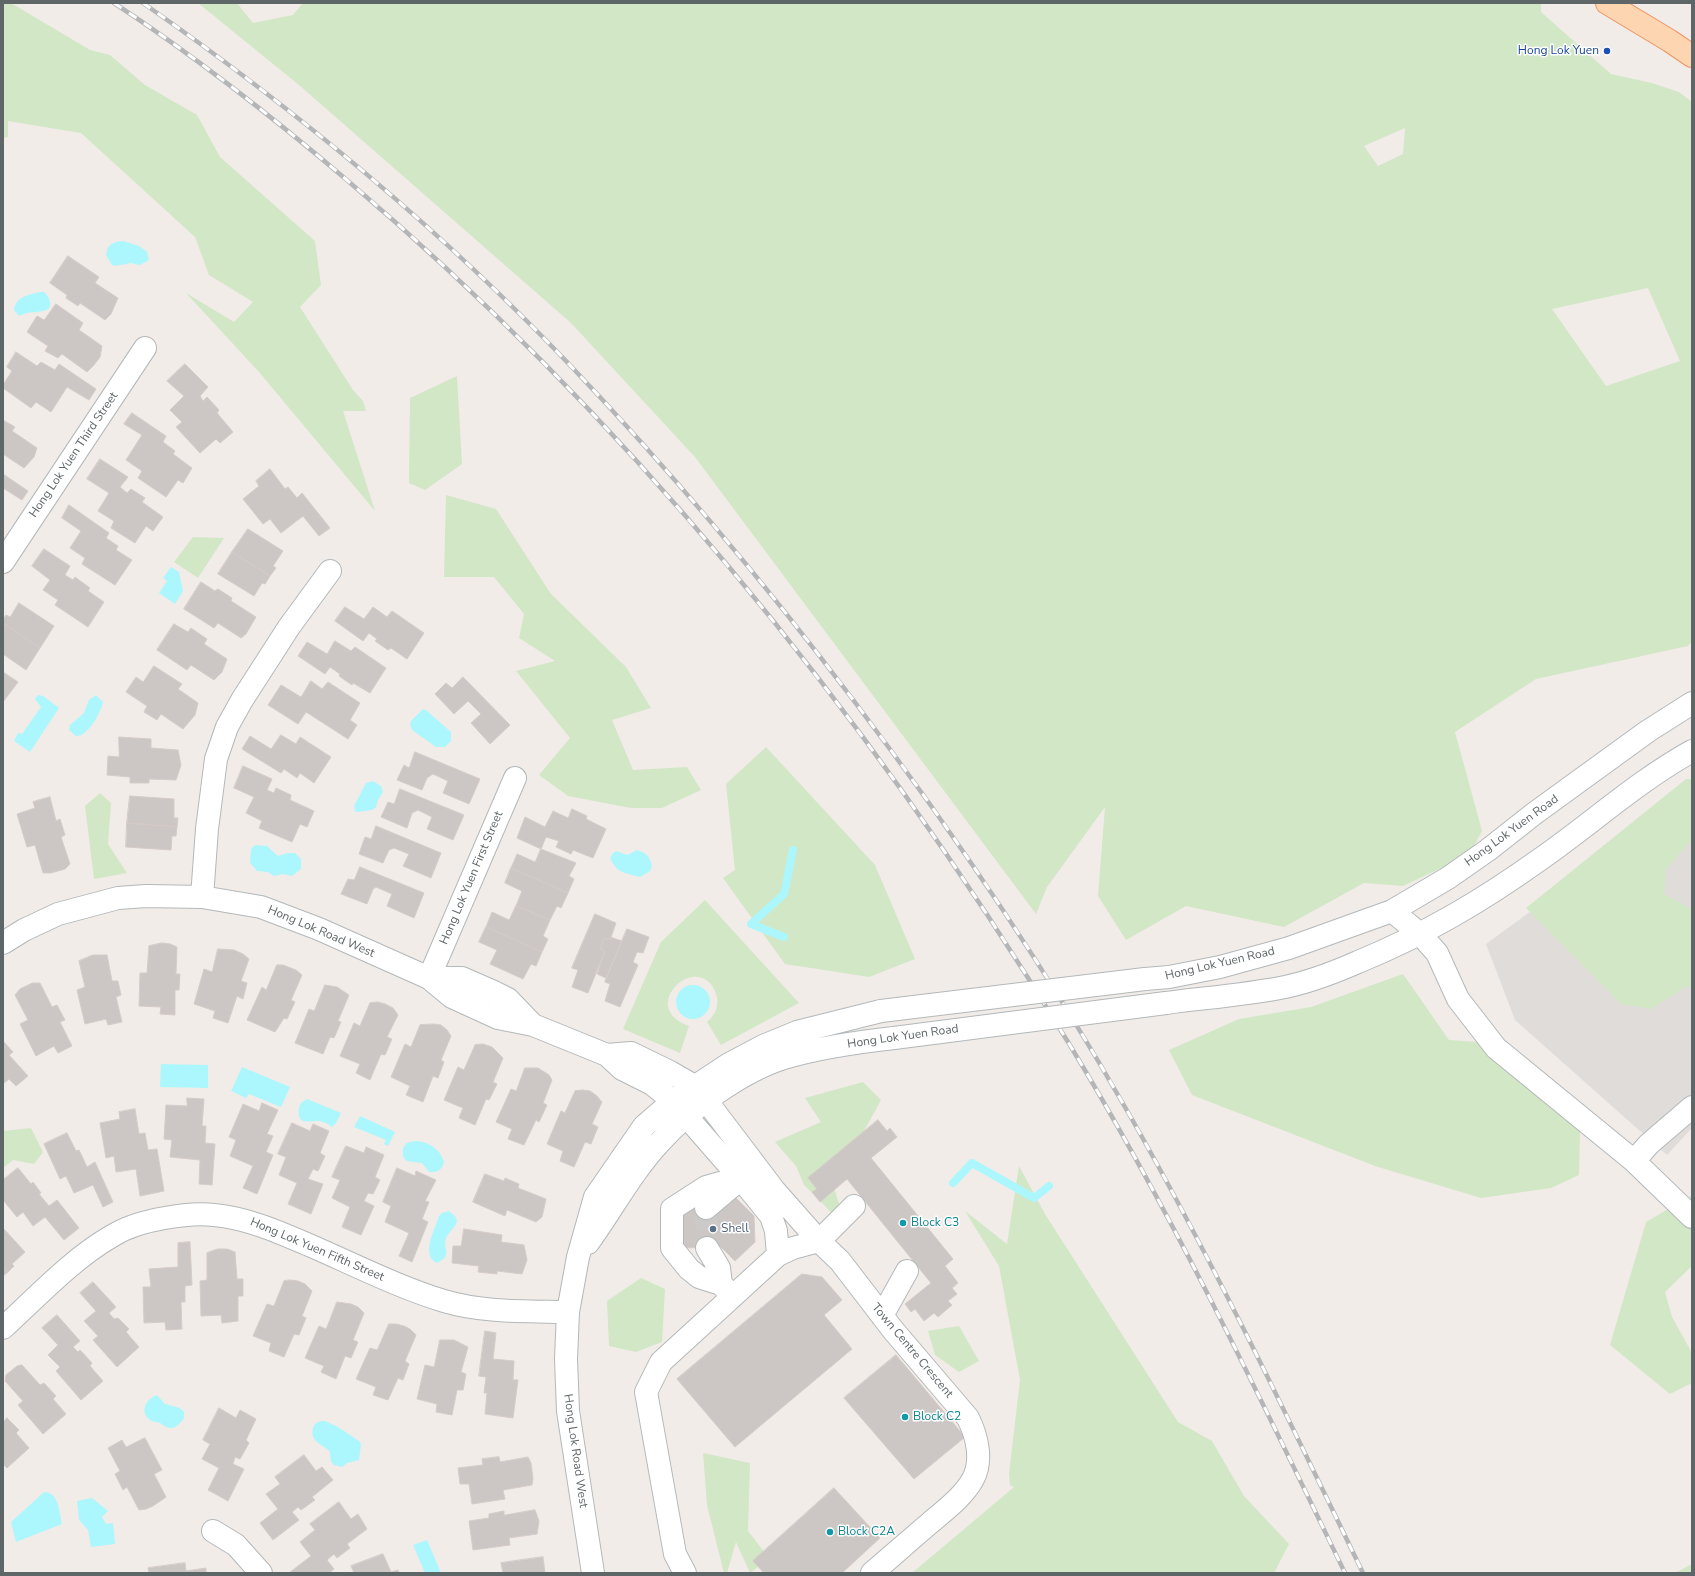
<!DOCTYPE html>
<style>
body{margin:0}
#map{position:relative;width:1695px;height:1576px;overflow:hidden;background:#f1ece8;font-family:"Nunito Sans",sans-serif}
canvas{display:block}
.frame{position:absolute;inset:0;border:4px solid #5f6668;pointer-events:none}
</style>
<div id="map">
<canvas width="1695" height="1576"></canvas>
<div class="frame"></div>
</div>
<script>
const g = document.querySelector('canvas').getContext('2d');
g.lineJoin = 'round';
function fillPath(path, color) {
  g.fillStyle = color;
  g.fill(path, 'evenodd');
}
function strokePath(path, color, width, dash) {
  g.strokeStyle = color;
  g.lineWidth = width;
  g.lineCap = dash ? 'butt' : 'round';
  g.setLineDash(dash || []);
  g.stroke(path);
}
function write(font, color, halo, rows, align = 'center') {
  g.font = font + ' "Nunito Sans",sans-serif';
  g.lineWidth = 3;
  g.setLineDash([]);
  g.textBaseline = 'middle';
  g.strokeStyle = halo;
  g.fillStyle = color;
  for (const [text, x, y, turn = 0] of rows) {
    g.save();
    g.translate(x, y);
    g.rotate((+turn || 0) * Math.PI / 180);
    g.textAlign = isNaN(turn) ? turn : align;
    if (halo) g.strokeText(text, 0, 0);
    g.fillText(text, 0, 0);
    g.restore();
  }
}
fillPath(new Path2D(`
 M1692,817v311l-25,27 -152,-135 -29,-76 138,-101z`), '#e0dcda');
fillPath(new Path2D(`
 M3,3h8l79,47 20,5 35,30 52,30 23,42 95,84 6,44 -21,22 53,83 10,11 3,10h-23l32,100 -116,-139 -73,-79 48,29 19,-20 -44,-27 -14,-38 -114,-104 -73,-12v16l-5,1z
 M198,3h39l16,20 40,-8 10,-12h1238v9l70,62 41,9 27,9 13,10v539l-4,5 -152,33 -81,53 27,99 -13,24 -66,31 -39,-3 -80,44 -98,-21 -60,34 -28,-44 7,-89 -58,80 -11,27 -341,-457 -124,-134 -272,-238zM1405,128l-2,26 -25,12 -14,-20zM1648,288l32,73 -74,25 -54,-77z
 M457,376l5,88 -37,26 -16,-7 1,-85z
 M446,495l50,14 55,85 75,73 25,41 -39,12 21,50 54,-3 14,23 -39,18h-31l-63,-12 -29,-21 31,-37 -54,-67 39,-10 -36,-23 5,-24 -30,-37h-50z
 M193,537l31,1 -26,40 -24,-16z
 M766,747l109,118 40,94 -46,18 -84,-13 -62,-86 12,-8 -9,-86z
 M1686,779h6v60l-26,31 -2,24 26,14 2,6v73h-7l-34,22 -30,-5 -95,-96z
 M100,793l11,10 -3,41 19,29 -33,6 -9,-73z
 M705,900l94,103 -78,42 -14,-23c8,-7 13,-16 9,-28 -16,-46 -81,13 -27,32l-9,27 -57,-24 38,-87z
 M1403,974l46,66 60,4 71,88 -1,43 -28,13 -70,10 -106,-32 -183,-71 -23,-45 70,-31 72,-12z
 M863,1082l18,18 -31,57 -20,18 11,35 -10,2 -27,-27 -8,-19 -21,-24 46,-20 -16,-24z
 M31,1128l12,24 -9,12 -21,-4 -10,8v-37z
 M1019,1166l26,48 133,208 34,19 32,55 45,48 -15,29h-362l102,-86 -4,-2 -1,-11 11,-94 -21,-114 -34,-55 42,33z
 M1692,1195v71l-27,26 7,25 20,36v30l-22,11 -60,-49 36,-123z
 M641,1278l24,11 -3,53 -26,10 -27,-6 -2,-45z
 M959,1326l20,35 -20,11 -24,-17 -7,-24z
 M703,1453l47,10 -2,68 21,27 -19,15 -14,-31 -9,31h-3l-17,-68z
 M1692,1564v9h-17z`), '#d2e7c6');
fillPath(new Path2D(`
 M123,241l16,5 8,6 2,8 -9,5 -9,-2 -16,3 -3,-1 -6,-10c1,-11 7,-13 17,-14z
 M40,292h4c6,5 11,17 -1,19 -9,2 -15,0 -24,5l-5,-6c2,-14 15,-15 26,-18z
 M171,567l8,5 4,19 -8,13 -16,-11 8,-12 -4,-3z
 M38,695l5,1 16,12 -29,44 -16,-11 4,-8 4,1 19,-27 -6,-8z
 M96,695l7,7c-2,10 -15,35 -27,34l-7,-6 1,-5 14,-12 5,-13z
 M423,709l3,1 25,22v9l-6,6h-9l-24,-17 -2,-5 1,-4z
 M373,781l8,5 2,6 -5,8 -2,7 -4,3 -15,2 -2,-1 -1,-5 12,-23z
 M255,845l12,1 11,10 9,-3h8l6,6v10l-9,7 -9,-2 -9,2 -6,-4 -11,-1 -7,-8 1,-14z
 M637,850c9,3 13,6 15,16l-2,5 -10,6c-14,-4 -23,-3 -30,-19l3,-5 3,-2 11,4z
 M676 1002a17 17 0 1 1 34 0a17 17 0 1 1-34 0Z
 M161,1064l47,1v23l-48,-1z
 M242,1067l48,20 -9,20 -32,-13 -3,4 -15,-7z
 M307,1099l34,14 -5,10 -4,4c-4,-3 -7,-5 -12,-6 -9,-1 -24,6 -21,-13 1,-5 4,-7 8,-9z
 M360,1116l35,16 -7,14 -4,-2 2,-4 -32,-13z
 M414,1141c14,0 25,7 30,20 -1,8 -6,12 -15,11l-7,-9c-12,-2 -21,1 -19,-15l4,-5z
 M449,1211l6,5 2,5c-2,7 -8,11 -11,17 -4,11 8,17 -9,25 -17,-8 -2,-33 2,-47l3,-3z
 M157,1395l8,9 15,4 4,4v6c-2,3 -6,8 -9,9 -5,3 -11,-1 -15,-4 -4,-2 -8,0 -11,-4 -10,-8 -2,-21 8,-24z
 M325,1421l13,6 21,14 2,3 -2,16 -12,3 -5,4 -8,-2 -3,-3 -1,-10c-7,-8 -21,-10 -17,-24 2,-6 6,-7 12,-7z
 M44,1492c15,0 15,20 18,32l-46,18 -5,-20z
 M92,1498l16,13 -6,6 4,7 7,-1 2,21 -24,3 -3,-17 -9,-10 -2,-19z
 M427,1540l14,33h-16l-12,-28z`), '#acf7fd');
strokePath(new Path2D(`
 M784,937l-33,-13 33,-30 9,-44
 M953,1183l19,-20 62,35 15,-12`), '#acf7fd', 8);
const building = new Path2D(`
 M68,256l31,21 -4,6 23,15 -7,16 -6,6 -25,-17 -2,3 -12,-8 1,-3 -17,-12z
 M56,304l27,19 -4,7 23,16 -2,11 -6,8 -7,7 -25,-18 -4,4 -13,-7 3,-5 -21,-14 10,-16 7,4z
 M16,352l21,14 4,-4 14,8 4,-6 37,25 -7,11 -22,-13 -16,25 -15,-10 -5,6 -28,-20v-3l9,-14 -5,-4z
 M185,364l23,23 -8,9 3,5 4,-4 12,13 -2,3 16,19 -13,11 -4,-4 -16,14 -24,-26 6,-5 -12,-12 14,-14 -17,-15z
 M132,413l34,23 -3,6 12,9 -2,3 19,14 -9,15 -5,-3 -12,17 -28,-19 4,-7 -16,-11 16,-25 -18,-11z
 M3,420l12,7 -3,4 25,17 -3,9 -10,11 -21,-14z
 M100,459l28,18 -8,10 7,6 4,-4 14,9 -3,4 21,15 -10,14 -7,-5 -11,17 -24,-15 3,-7 -16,-10 11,-18 -22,-14z
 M270,469l15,20 3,-2 9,11 5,-5 28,35 -11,8 -16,-20 -22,17 -11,-14 -7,5 -20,-25 16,-13 -3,-5z
 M3,474l25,17 -6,9 -19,-12z
 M69,505l40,28 -3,5 12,8 -2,4 16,10 -17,25 -33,-21 3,-6 -15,-10 11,-17 -19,-13z
 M248,529l35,22 -10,15 3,2 -6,8 -38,-24z
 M44,549l26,17 -5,9 8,5 2,-3 15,11 -2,3 16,11 -16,25 -33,-22 3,-5 -15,-10 7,-10 -18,-14z
 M232,552l38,24 -5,8 -3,-1 -8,13 -36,-22z
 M201,582l14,9 3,-2 14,9 -1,3 25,16 -10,17 -5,4 -23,-15 -4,5 -30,-19z
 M19,603l35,23 -14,22 -37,-25v-3l3,-5 4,2z
 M345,607l19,12 9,-12 14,10 5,-6 32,22 -17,26 -16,-11 -3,2 -13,-9 2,-2 -8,-6 -6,8 -28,-20z
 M3,623l37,25 -14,22 -23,-16z
 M174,624l14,8 3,-4 16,11 -3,5 23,15 -5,13 -8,8 -23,-15 -4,5 -30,-20z
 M335,641l16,10 4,-4 31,21 -16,25 -17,-10 -1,2 -13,-9 1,-2 -10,-7 -5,7 -27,-18 9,-14 20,12z
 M154,666l28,18 -4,5 20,14 -3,12 -12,14 -22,-15 -4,6 -13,-8 3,-6 -21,-14 10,-15 7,5z
 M3,672l15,10 -15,20z
 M463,677l47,48 -20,19 -19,-21 10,-9 -13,-13 -14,13 -19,-20 11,-11 6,5z
 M311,681l11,8 6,-7 32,21 -10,17 7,5 -9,14 -42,-27 -8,12 -30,-19 13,-20 20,12z
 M281,735l15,9 4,-7 31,20 -17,26 -14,-10 -3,5 -13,-9 -3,4 -39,-24 8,-13 21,13z
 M119,737l32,2v9l27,2 3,15 -5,15 -27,-1v4h-19v-6l-23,-2 1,-19 11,1z
 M415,752l65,27 -11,25 -26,-11 5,-12 -15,-7 -6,4 -5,12 -25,-10 7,-15 5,3z
 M243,766l29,13 -5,11 7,3 2,-5 15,7 -1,5 24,11 -7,16 -7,-3 -8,18 -33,-14 3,-7 -16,-8 8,-16 -20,-9z
 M400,789l64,26 -11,25 -26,-11 5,-12 -14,-7 -6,3 -5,15 -26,-11 7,-15 6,2z
 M130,796l44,3v19h4l-1,9 -50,-4z
 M50,797l6,24 4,-2 5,16 -4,2 9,27 -5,5 -14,4h-8l-8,-28 -8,2 -10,-33 18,-6 -2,-6z
 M572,809l15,7 -1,3 20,10 -13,29 -20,-8 -2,4 -15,-7 3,-6 -13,-4 -5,12 -24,-11 8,-21 20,10 8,-16 15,7z
 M127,823l50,4 -1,9h-4l-1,14 -45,-3z
 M376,826l65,27 -10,25 -28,-12 6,-12 -15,-6 -5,2 -6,13 -24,-9 6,-17 6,2z
 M541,849l35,14 -7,13 5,3 -6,14 -57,-25 6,-14 18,8z
 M360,867l64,26 -10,25 -27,-12 5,-12 -16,-7 -3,2 -6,15 -26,-10 7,-15 6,1z
 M511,868l57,25 -7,15 -4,-2 -7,14 -34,-14 6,-15 -17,-8z
 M516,906l34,14 -7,16 5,3 -6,13 -56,-25 6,-15 17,8z
 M595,914l21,9 -6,17 -6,-2 -4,11 5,2 -17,42 -16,-6 6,-17 -6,-2z
 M486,927l56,25 -6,14 -5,-2 -8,15 -33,-15 7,-14 -18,-8z
 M627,929l22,8 -6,16 -6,-1 -4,10 5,3 -18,42 -15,-6 5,-17 -5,-2z
 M610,937l12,4 -16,37 -9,-4 8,-23 -5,-2 4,-11 6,2z
 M162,943l8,1 7,3 -1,27h4l-1,16h-4v25l-15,-1 1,-7 -22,-1 1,-33h7l2,-27z
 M218,949l16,1 9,4 6,5 -8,22 6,2 -4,16 -6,-3 -9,27 -15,-5 2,-7 -21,-7 10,-35 8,3z
 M93,955h14l5,26h6l3,14 -5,2 6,25 -14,3 -2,-6 -21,5 -8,-34 8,-3 -6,-26z
 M277,965h6l13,5 6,5 -11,25 4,2 -8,17 -3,-1 -9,14 -28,-12 15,-33 4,3z
 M33,983h7l12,24 5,-2 8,15 -5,2 12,24 -14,7 -4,-7 -18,10 -16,-32 8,-4 -13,-25 5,-6z
 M325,985l12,2 12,8 -11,26 3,1 -7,16 -4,-1 -7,17 -28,-11 14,-34 5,2z
 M378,1002l7,2 8,4 5,7 -11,22 5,2 -7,16 -4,-1 -11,26 -14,-7 4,-9 -20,-8 14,-33 6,3 10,-23z
 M433,1024l8,1 6,5 4,6 -10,24 3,2 -6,16 -5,-2 -10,26 -17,-7 4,-9 -19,-9 14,-33 6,3 9,-22z
 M3,1041l10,11 -4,3 19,21 -12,10 -7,-7 -6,5z
 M483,1044l9,3 11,11 -10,24 4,2 -8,16 -3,-1 -11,26 -16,-7 4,-10 -19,-8 14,-33 6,3 11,-25z
 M525,1068h13l11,7 3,5 -9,23 4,2 -8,17 -3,-2 -12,25 -16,-6 4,-10 -16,-7 15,-33 5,2z
 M583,1090l7,1 7,5 5,6 -10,22 6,3 -7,17 -6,-2 -11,25 -14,-6 3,-10 -16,-7 14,-33 4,2 10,-22z
 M187,1098l17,1 -2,27h4l-1,17 10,1 -3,41 -13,-1 1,-24 -30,-3 2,-17 -8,-1 2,-34 21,1z
 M262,1103l16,7 -11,24 6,2 -7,16 7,3 -16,39 -14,-6 10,-22 -23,-10 6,-16 -7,-3 14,-33 16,7z
 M135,1109l4,25 6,-1 3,17 9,-1 7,42 -24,5 -4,-27 -20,3 -2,-16 -8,2 -6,-35 20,-4 -1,-7z
 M878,1120l9,11 3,-3 7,9 -26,21 82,101 -8,7 13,17 -6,5 5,6 -9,7 4,4 -14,12 -4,-4 -10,8 -9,-12 -4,3 -6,-8 26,-21 -84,-104 -27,23 -8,-10 5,-3 -9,-11z
 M292,1123l18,8 3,-7 16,7 -9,22 5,3 -7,15 -5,-2 -5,10 15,5 -12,30 -23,-10 9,-21 -18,-8 7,-18 -8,-3z
 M67,1133l9,18 3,-1 8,17 8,-5 18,40 -10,5 -10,-22 -19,8 -8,-17 -6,3 -16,-35z
 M346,1146l18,7 2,-6 18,8 -9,22 5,3 -7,14 -5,-1 -4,8 10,5 -13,29 -19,-8 8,-20 -18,-9 8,-18 -8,-3z
 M18,1168l13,16 2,-2 8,11 -2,1 10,12 8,-6 22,28 -15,12 -19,-23 -12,9 -10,-14 -6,5 -14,-17v-20z
 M397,1168l18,8 1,-5 20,9 -11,21 4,1 -7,17 6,3 -16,40 -13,-6 10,-23 -24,-11 6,-16 -8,-4z
 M485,1174l19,7 1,-3 14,6 -1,4 28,11 -4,18 -6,5 -29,-12 -2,6 -32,-14z
 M735,1197l19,19 1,26 -20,19 -14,-14 -38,1 -11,-39 34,-1z
 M3,1228l22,24 -13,12 2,2 -6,6 -5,-6z
 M464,1229l38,6 -1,7 23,3 3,15 -5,14 -25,-3v3l-19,-2 1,-6 -27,-3 1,-17h8z
 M190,1242l2,43 -7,1v16h-4l1,27 -16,1 -1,-8 -21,1 -1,-36h8l-2,-18 29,-2v-24z
 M218,1249h9l8,3 2,27h6v17h-5v25l-16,2 -1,-8 -20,1 -1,-35 7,-1v-27z
 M3,1266l5,6 -5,4z
 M802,1274l20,3 20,23 -18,15 28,34 -117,98 -58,-68z
 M290,1280l8,1 7,3 7,7 -10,25 4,2 -7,17 -5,-1 -10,23 -15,-6 2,-8 -18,-7 14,-32 7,2 10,-25z
 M93,1282l23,25 -7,6 5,6 4,-1 11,11 -3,3 13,15 -22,20 -24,-27 5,-4 -14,-15 12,-10 -16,-18z
 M337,1302l14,2 7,3 6,6 -11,27 5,2 -7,16 -6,-2 -9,23 -15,-7 3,-6 -19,-8 14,-32 7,3z
 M57,1315l23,26 -7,6 5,5 2,-2 12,13 -2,3 13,15 -22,19 -25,-29 4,-4 -12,-12 10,-10 -16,-17z
 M389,1324h7l8,2 6,3 6,6 -11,26 4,3 -6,16 -5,-2 -10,22 -15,-5 3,-8 -20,-8 14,-31 7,2z
 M485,1331l11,2 -3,26 21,2 -1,19h5l-5,38 -28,-4 2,-21h-3l2,-16 -7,-1z
 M440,1340h14l14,7 -7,25 5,2 -3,16h-6l-5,25 -16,-3 1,-8 -20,-5 8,-34 9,2z
 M896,1355l69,82 -51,42 -70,-81z
 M22,1365l18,20 4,-2 12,13 -3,3 13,15 -23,20 -25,-29 5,-4 -18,-20 1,-6 11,-9z
 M219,1408l17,10 4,-8 16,9 -10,21 3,3 -9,16 -5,-2 -2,7 11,5 -16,32 -20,-11 11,-22 -17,-9 8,-15 -7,-4z
 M7,1418l12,12 -3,3 13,15 -22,20 -4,-4v-44l1,1z
 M145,1438l17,32 -8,4 12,23 -13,9 -7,3 -7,1 -12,-23 -4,3 -8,-16 5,-3 -12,-23 14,-8 4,7z
 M304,1455l12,16 6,-4 11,13 -21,17 3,3 -14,10 -3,-3 -6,5 7,8 -26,20 -13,-17 18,-14 -12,-15 14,-10 -5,-7z
 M499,1457l1,5 28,-5 3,6 2,15 -1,7 -29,5 2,9 -33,5 -3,-20h-9l-2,-16 25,-3 -1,-6z
 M834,1488l46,50 -38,35h-78l-11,-12z
 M339,1502l12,17 7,-5 9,15 -20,15 3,4 -13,10 -3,-4 -7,6 7,9 -5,4h-40l22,-17 -11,-14 15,-12 -5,-6z
 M535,1510l4,11 -2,13 -28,4 1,7 -37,5 -4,-29 20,-3v-4l15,-3v4z
 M383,1554l8,18 7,-2 1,3h-45l-3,-7z
 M543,1557l2,16h-42l-2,-10z
 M185,1563l1,8 20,-3v5h-57l-1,-5z`);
fillPath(building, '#ccc7c5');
strokePath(building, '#d6cbc6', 1);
strokePath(new Path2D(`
 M706,1208l1,40`), '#cccac8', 22, [22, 11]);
const minor = new Path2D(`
 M3,562l142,-214
 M202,897l5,-68 9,-70 11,-32 15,-27 47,-73 41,-56
 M1392,911l28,23 17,19 21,46 38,49 138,113 58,56
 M3,943l21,-13 34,-16 60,-16 28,-2 56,1 59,10 58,22 110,49 23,19 46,21 35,7 74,30 15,14 30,15 21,17 68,78 30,37 5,15 2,24
 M429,978l86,-200
 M429,978h33l32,14 14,7 25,26
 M1145,979l24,-2 51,-10 69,-19 103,-37 56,-33 40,-28 47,-37 113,-82 44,-28
 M1166,1003c38,-5 77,-8 114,-15 27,-5 53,-15 78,-26 68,-28 124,-61 184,-104 50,-35 96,-77 150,-107
 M607,1055l24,-2 39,19 26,15 78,103 45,51 21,20 53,69 75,88c9,18 15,42 5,61 -9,17 -29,32 -43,44 -19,16 -38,33 -58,50
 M1634,1161l15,-17 43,-37
 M731,1187l-11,-4 -14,4 -34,22v39l17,21 10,8 22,7 11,12
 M706,1208l32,-27
 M588,1243c24,-33 44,-71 72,-101 30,-33 82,-71 124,-84 36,-11 74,-16 110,-20
 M707,1248l12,20 2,16
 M882,1316l25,-45
 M3,1328c34,-31 69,-69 109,-92 16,-10 35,-15 53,-18 16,-3 33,-5 49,-3 33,3 65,17 95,30 44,19 89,42 135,56 40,12 83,10 124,11
 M213,1531l23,14 25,28
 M593,1573l-25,-162 -2,-52 2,-47 10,-55 17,-60 49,-71 29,-25 56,-37 34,-18 34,-14 84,-21
 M685,1573l-10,-19 -29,-162 15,-30 117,-107 15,-7 26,-7 35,-35`);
const major = new Path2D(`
 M1607,3l63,38 22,15`);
strokePath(minor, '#b3b8ba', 24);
strokePath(major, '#ee9564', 24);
strokePath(minor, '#fff', 22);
strokePath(major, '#fdd5b1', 22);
const rail = new Path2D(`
 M114,3c82,54 160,115 234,178 286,243 525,542 720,861 104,171 190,351 277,531
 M143,3c152,106 296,225 424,359 102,107 198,221 287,339 100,132 193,269 275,413 85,149 159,304 234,459`);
strokePath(rail, '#b4b5b6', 4.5);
strokePath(rail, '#fff', 3, [9]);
const minorBridge = new Path2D(`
 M881,1011l264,-32
 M894,1038l272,-35`);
strokePath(minorBridge, '#b3b8ba', 24, []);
strokePath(minorBridge, '#fff', 22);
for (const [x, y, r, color] of [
 [1607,51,4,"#1a4fb4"],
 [903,1223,4,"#0f9aa8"],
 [713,1229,4,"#5c6f8a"],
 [905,1417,4,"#0f9aa8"],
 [830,1532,4,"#0f9aa8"]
]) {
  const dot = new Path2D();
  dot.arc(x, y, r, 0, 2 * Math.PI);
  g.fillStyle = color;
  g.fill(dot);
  strokePath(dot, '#fff', 1.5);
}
write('12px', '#164399', '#fff', [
 ["Hong Lok Yuen",1599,51]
], 'right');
write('12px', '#5f6668', '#fff', [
 ["Hong Lok Yuen Third Street",74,455,-56],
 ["Hong Lok Yuen Road",1512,831,-36],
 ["Hong Lok Yuen First Street",472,878,-67],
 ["Hong Lok Road West",321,932,23],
 ["Hong Lok Yuen Road",1220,964,-13],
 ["Hong Lok Yuen Road",903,1037,-8],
 ["Hong Lok Yuen Fifth Street",317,1250,23],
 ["Town Centre Crescent",912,1351,50],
 ["Hong Lok Road West",575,1451,82]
]);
write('12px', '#0d838f', '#fff', [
 ["Block C3",911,1223],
 ["Block C2",913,1417],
 ["Block C2A",838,1532]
], 'left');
write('12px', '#4e5e75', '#fff', [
 ["Shell",721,1229]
], 'left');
</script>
